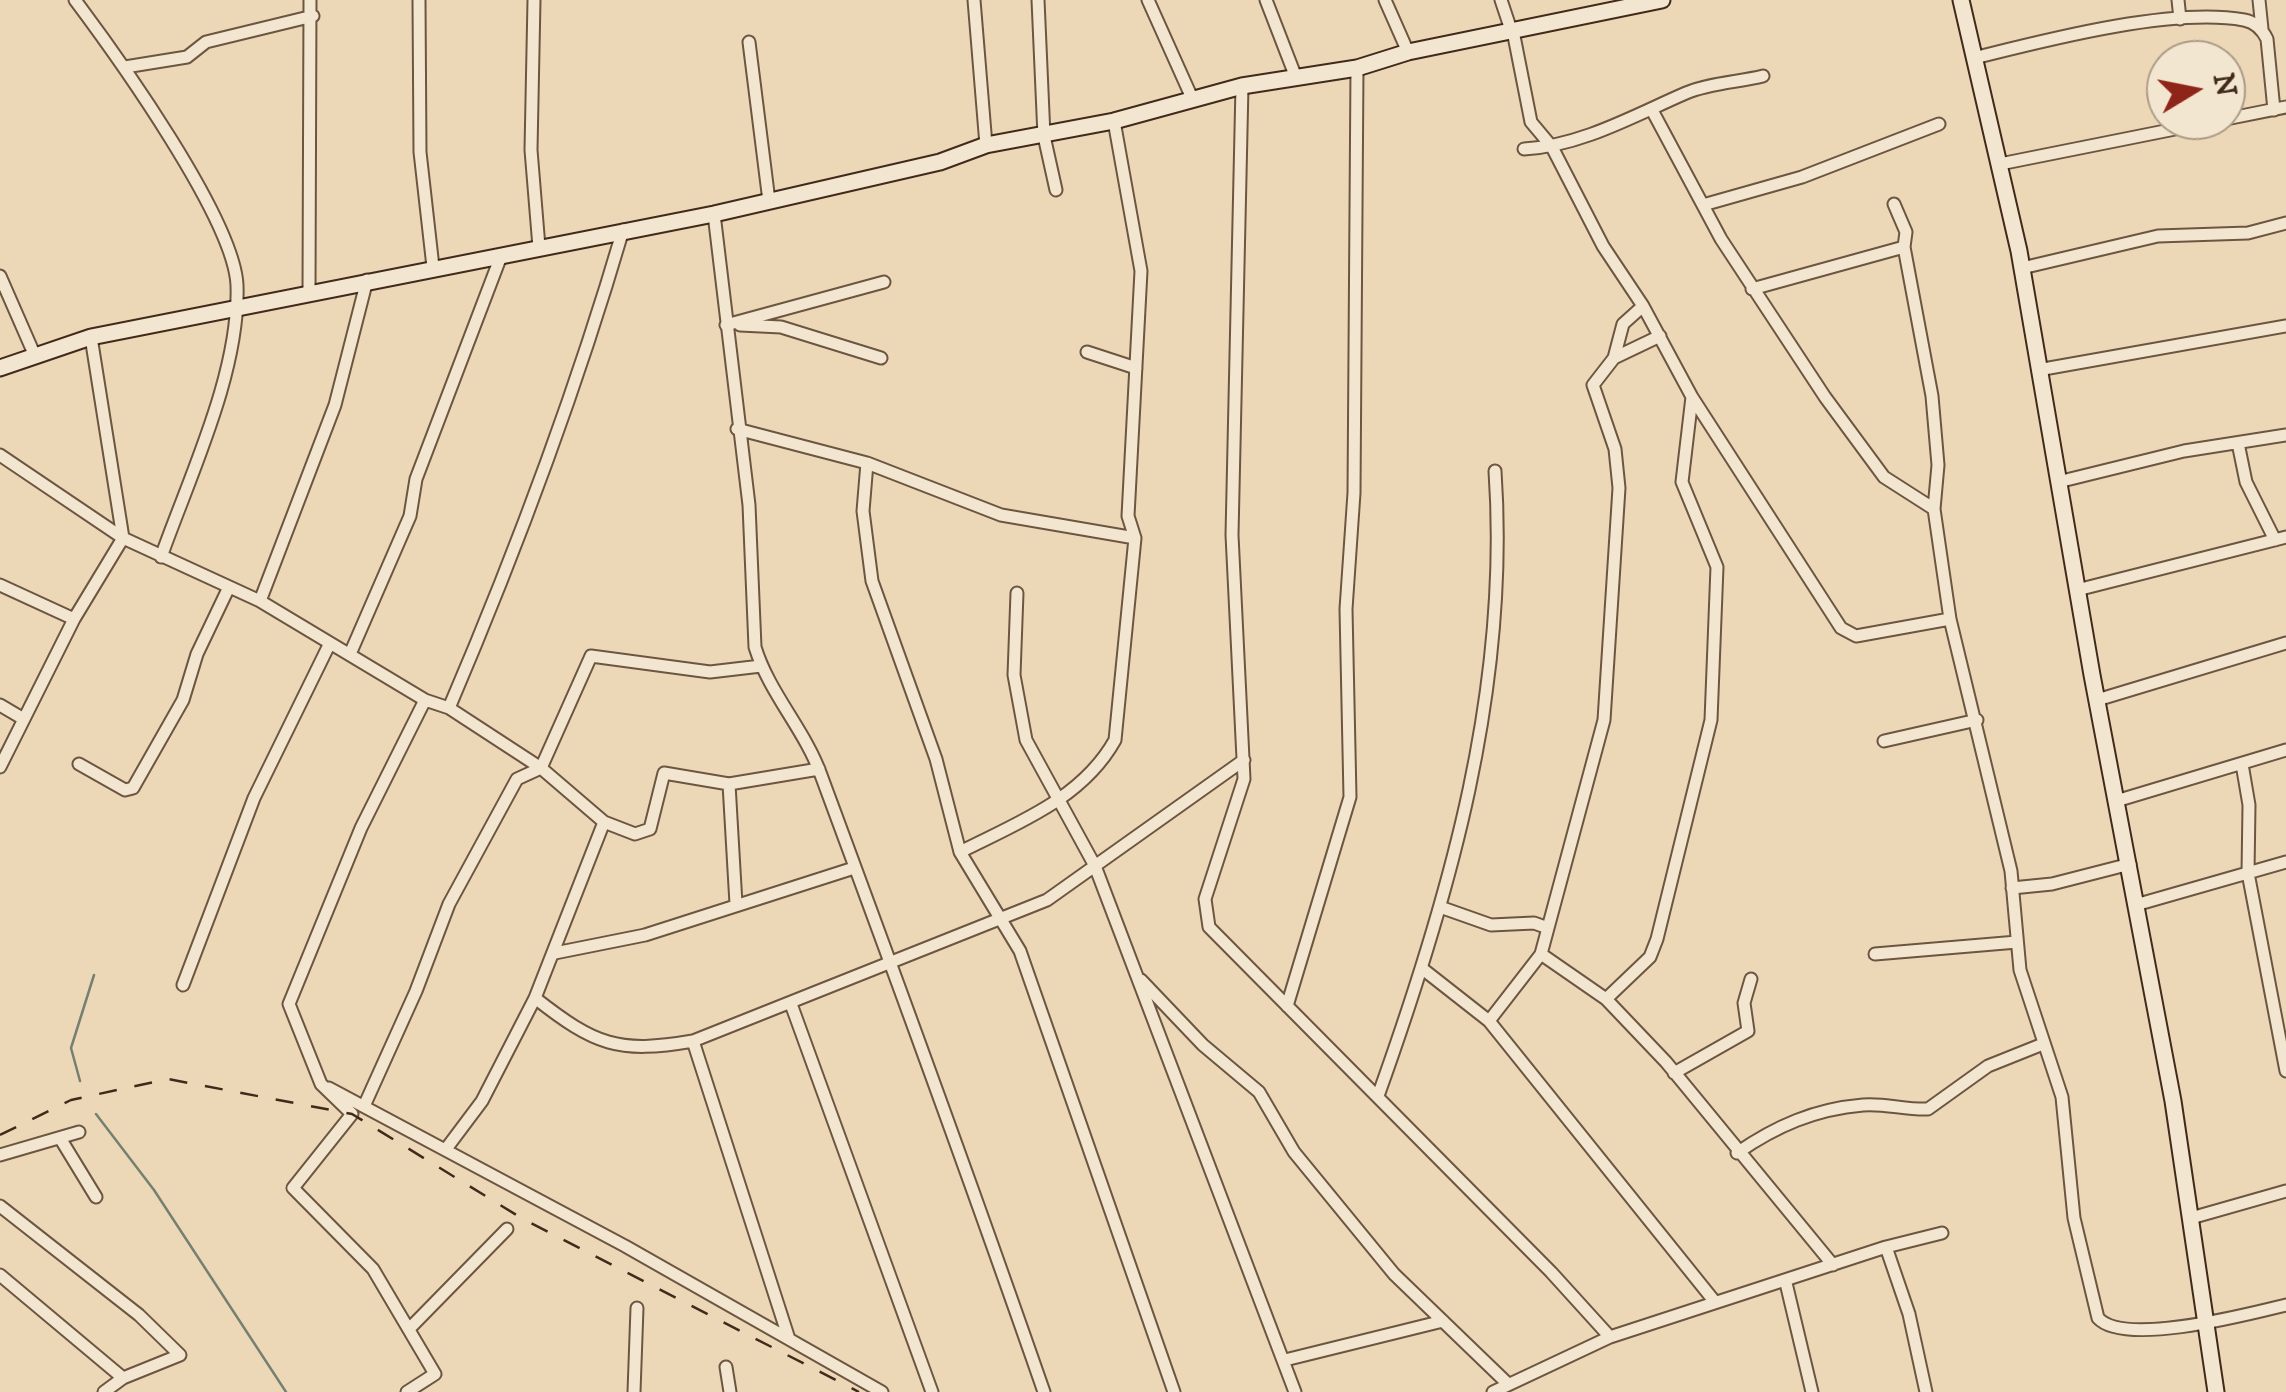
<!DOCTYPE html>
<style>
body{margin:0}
#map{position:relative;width:2286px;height:1392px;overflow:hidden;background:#ecd8b6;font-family:"IM FELL DW Pica",serif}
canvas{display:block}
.north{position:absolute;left:2146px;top:40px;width:100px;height:100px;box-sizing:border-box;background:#f3e6d0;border:2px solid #ac9b88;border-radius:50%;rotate:80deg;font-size:28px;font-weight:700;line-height:40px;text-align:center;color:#412a1c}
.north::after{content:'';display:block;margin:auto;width:35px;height:45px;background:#8f2418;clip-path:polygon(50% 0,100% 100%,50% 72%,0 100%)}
</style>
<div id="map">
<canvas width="2286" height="1392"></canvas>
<div class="north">N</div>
</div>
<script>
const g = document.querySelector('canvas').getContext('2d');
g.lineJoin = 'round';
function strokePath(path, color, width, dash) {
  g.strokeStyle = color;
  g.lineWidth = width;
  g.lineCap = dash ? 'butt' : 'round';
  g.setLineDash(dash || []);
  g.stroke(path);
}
strokePath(new Path2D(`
 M80,1081l-9,-33 23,-73
 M96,1114l58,76 132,202`), '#768072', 2.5);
const street = new Path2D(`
 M75,0c42,56 159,219 162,285 3,87 -47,190 -76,272
 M419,0l1,152 13,115
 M534,0l-3,150 8,97
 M974,0l12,145
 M1038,0l6,136 12,54
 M1148,0l44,98
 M1266,0l29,75
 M1385,0l23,52
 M1501,0l10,30
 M2178,0l2,19
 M2259,0l3,29
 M1513,31l18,91 21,25 51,99 40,60 49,91 149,231 15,8 94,-17
 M749,42l20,159
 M1974,58c72,-18 198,-51 270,-38 11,2 18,9 23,19l7,71
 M125,67l62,-10 19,-15 107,-26
 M1242,86l-10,449 12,244 -39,120 4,28 342,345 59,65
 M1653,112l68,127 104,158 59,80 50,32
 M2226,119l60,-12
 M1524,149c57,-3 111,-34 162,-56 23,-10 53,-11 77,-17
 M2000,164l220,-44
 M1894,204l12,28 -2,15 28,149 6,69 -4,44 16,110 61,252 9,99 42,127 12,121 24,100c26,29 151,-4 188,-13
 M1703,205l99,-28 137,-53
 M714,214l35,291 6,142c14,46 50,83 66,128 76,205 151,410 223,617
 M2022,268l136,-32 90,-3 38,-10
 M0,276l35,80
 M1752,289l152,-42
 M309,292l1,-292
 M726,325l158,-43
 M740,325l41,2 100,31
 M1087,352l49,16
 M1614,358l46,-22
 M2038,370l248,-44
 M737,429l130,34 134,52 134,23
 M2238,443l8,39 29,58
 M0,455l123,83 137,63 165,99 24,8 92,60 63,54 31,12 15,-5 14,-56 65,11 90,-15
 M867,463l-4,48 9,70 64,178 24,93 60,99 154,441
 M2058,482l126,-31 102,-16
 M0,585l74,34
 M2077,590l209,-53
 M1017,593l-3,82 12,65 69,126 200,526
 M260,601l75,-196 32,-125
 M350,654l60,-138 6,-37 85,-223
 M2097,700l189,-57
 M0,705l22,13
 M449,708c67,-157 126,-314 174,-478
 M1884,741l93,-21
 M79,764l46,26 8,-2 50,-88 14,-46 32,-67
 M2242,764l7,41 -1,68 38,198
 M0,767l74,-148 49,-81 -32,-201
 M729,784l7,120
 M2116,801l170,-51
 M960,852c57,-29 122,-53 155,-112l20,-202 -7,-22 13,-245 -27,-150
 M2012,888l40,-4 78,-20
 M2139,904l147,-42
 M1440,907l51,18 43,-2 14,5
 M555,953l90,-18 209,-67
 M1541,954l65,45 60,63 167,203
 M1875,954l142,-12
 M1424,970l65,51 226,281
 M1141,980l62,65 56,47 35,60 100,122 113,109
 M183,985l71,-187 76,-155
 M535,998c60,47 83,56 158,43l354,-141 197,-140
 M1606,999l44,-42 7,-18 54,-219 6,-153 -35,-85 10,-85
 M791,1004l141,388
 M1287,1006l63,-209 -4,-188 8,-116 3,-425
 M1489,1021l52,-67 63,-234 15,-232 -4,-39 -22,-64 21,-27 9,-34 20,-18
 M693,1041l96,298
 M1674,1073l74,-42 -4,-28 7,-24
 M329,1088l296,158 257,146
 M1378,1096c72,-201 132,-409 117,-625
 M365,1104l51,-113 33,-87 68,-125 24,-11 50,-112 119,16 51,-6
 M60,1138l36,59
 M446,1149l36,-48 53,-103 69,-176
 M1737,1153c39,-27 78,-44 126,-48 21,-2 43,5 65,4l60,-43 55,-22
 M0,1155l79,-23
 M0,1206l139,109 41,40 -57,23 -19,14
 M2191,1218l95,-27
 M1886,1247l23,67 17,78
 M0,1275l123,103
 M1786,1283l26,109
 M410,1328l97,-99
 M1285,1360l158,-39
 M726,1367l4,25
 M407,1392l28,-18 -62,-105 -80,-81 59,-74 -31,-30 -32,-80 72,-176 64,-128
 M634,1392l3,-84
 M1493,1392l117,-55 276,-90 56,-14`);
const secondary = new Path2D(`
 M1961,0l58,251 73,424 81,426 43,291
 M0,368l91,-31 623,-123 226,-52 46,-17 128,-24 128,-35 115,-18 51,-16 254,-52`);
strokePath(street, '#6c5642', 15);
strokePath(secondary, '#412a1c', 19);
strokePath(street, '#f3e6d0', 11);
strokePath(secondary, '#f3e6d0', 15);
strokePath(new Path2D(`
 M0,1135l71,-35 97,-21 184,35 171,105 336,173`), '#412a1c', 2.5, [18, 18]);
</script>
